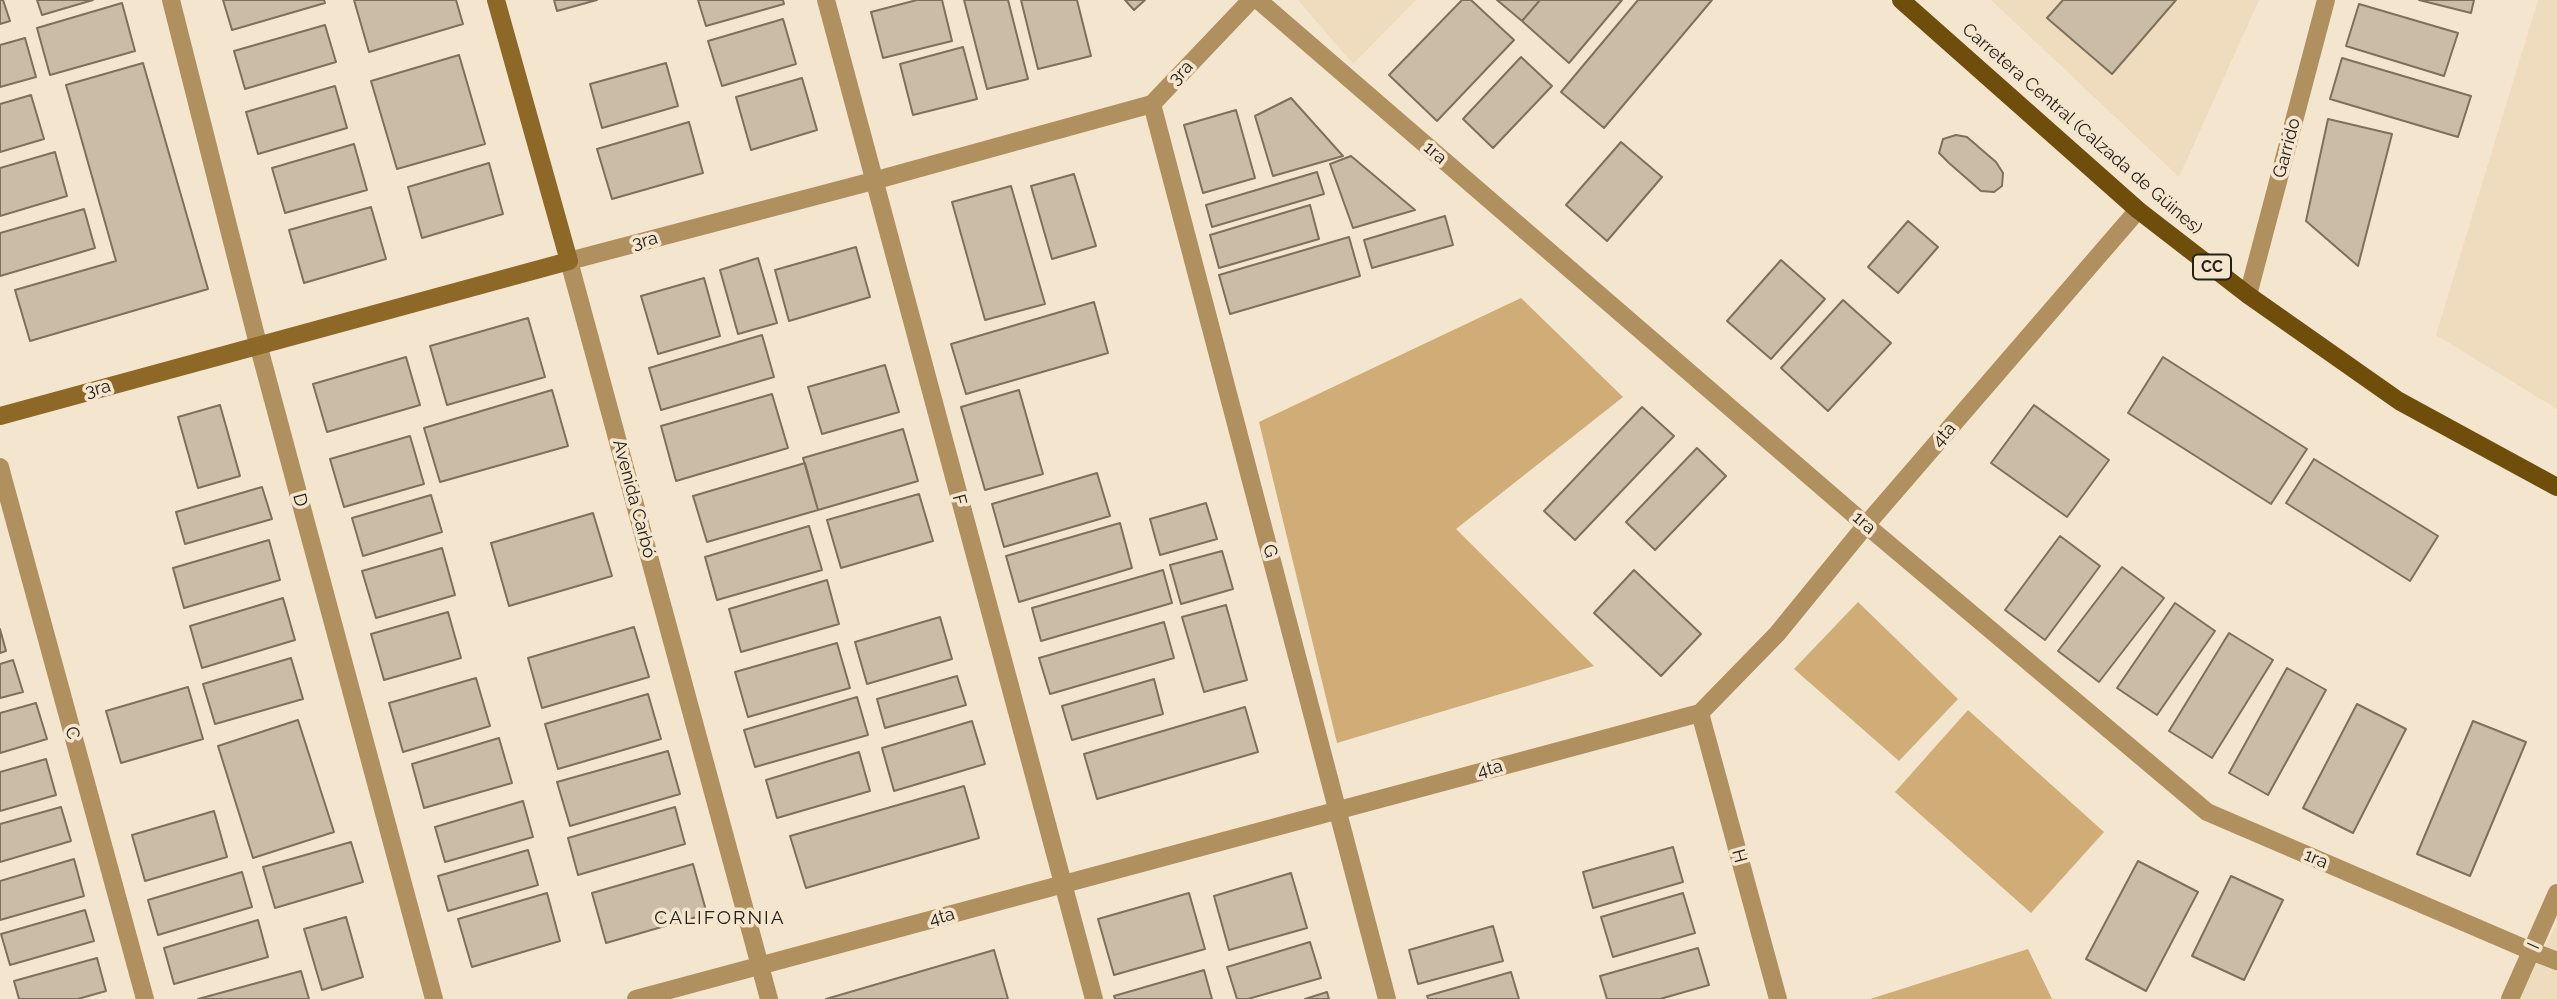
<!DOCTYPE html>
<meta charset="utf-8">
<style>
body{margin:0}
canvas{display:block;background:#f4e5ce}
</style>
<canvas width="2557" height="999"></canvas>
<script>
const g = document.querySelector('canvas').getContext('2d');
g.lineJoin = 'round';
function fillPath(path, color) {
  g.fillStyle = color;
  g.fill(path, 'evenodd');
}
function strokePath(path, color, width, dash) {
  g.strokeStyle = color;
  g.lineWidth = width;
  g.lineCap = dash ? 'butt' : 'round';
  g.setLineDash(dash || []);
  g.stroke(path);
}
function write(font, color, halo, rows, align = 'center') {
  g.font = font + ' Raleway,sans-serif';
  g.lineWidth = 7;
  g.setLineDash([]);
  g.textBaseline = 'middle';
  g.strokeStyle = halo;
  g.fillStyle = color;
  for (const [text, x, y, turn = 0] of rows) {
    g.save();
    g.translate(x, y);
    g.rotate((+turn || 0) * Math.PI / 180);
    g.textAlign = isNaN(turn) ? turn : align;
    if (halo) g.strokeText(text, 0, 0);
    g.fillText(text, 0, 0);
    g.restore();
  }
}
fillPath(new Path2D(`
 M1298,0h118l-63,64z
 M1991,0h268l-80,177z
 M2538,0h19v409l-121,-74z
 M2557,923v76h-39z`), '#efdcbe');
fillPath(new Path2D(`
 M1521,298l102,99 -167,132 138,137 -257,77 -78,-321z
 M1858,602l100,97 -59,62 -105,-92z
 M1968,710l136,122 -73,81 -136,-121z
 M2028,949l24,50h-182z`), '#d0ad77');
const building = new Path2D(`
 M0,0h3l7,21 -10,3z
 M37,0h56l-51,15z
 M223,0h101l1,3 -93,27z
 M354,0h102l7,24 -94,28z
 M554,0h43l-40,11z
 M698,0h85l1,4 -78,22z
 M917,0h25l10,41 -69,17 -12,-46z
 M964,0h44l20,79 -41,10z
 M1021,0h56l14,56 -53,13z
 M1125,0h20l-11,10z
 M1462,0h9l43,40 -77,81 -48,-46z
 M1497,0h43l-18,21z
 M1540,0h82l-53,63 -47,-42z
 M1638,0h74l-108,128 -43,-36z
 M2063,0h113l-64,74 -65,-56z
 M2419,0h55l-3,13z
 M122,3l13,48 -85,24 -13,-47z
 M2359,4l99,29 -14,43 -98,-30z
 M783,19l13,45 -74,22 -14,-45z
 M325,25l11,37 -91,27 -11,-38z
 M25,38l11,39 -36,10v-42z
 M963,47l14,52 -64,16 -13,-51z
 M459,55l26,89 -88,25 -26,-88z
 M1521,57l31,29 -59,62 -30,-29z
 M2342,58l129,38 -13,41 -128,-38z
 M143,63l65,226 -178,52 -15,-51 101,-29 -50,-176z
 M666,63l12,43 -76,22 -12,-44z
 M802,78l15,52 -66,20 -15,-53z
 M335,86l12,42 -89,26 -12,-42z
 M31,95l13,44 -44,13v-48z
 M1291,98l52,58 -70,20 -18,-60z
 M1236,110l19,68 -52,15 -19,-68z
 M2328,119l64,15 -34,132 -52,-45z
 M689,122l14,51 -91,26 -15,-50z
 M1956,135l11,2 29,25 7,11 -1,13 -8,6 -13,-1 -32,-28 -10,-10 4,-14z
 M1621,142l41,35 -55,64 -41,-36z
 M354,144l13,46 -82,23 -13,-45z
 M55,152l12,44 -67,20v-48z
 M1351,156l64,54 -62,18 -23,-64z
 M489,163l14,51 -81,24 -14,-51z
 M1317,172l7,22 -112,33 -6,-22z
 M1074,174l22,72 -44,13 -21,-73z
 M1011,186l34,118 -60,16 -33,-118z
 M1310,205l9,34 -100,29 -9,-33z
 M371,207l15,52 -82,24 -15,-53z
 M84,209l11,39 -95,28v-43z
 M1445,216l8,29 -81,23 -8,-28z
 M1908,221l30,26 -40,46 -30,-26z
 M1349,237l11,39 -130,38 -11,-39z
 M856,247l14,50 -81,24 -14,-51z
 M758,258l19,65 -39,11 -18,-64z
 M1781,260l44,39 -54,60 -44,-38z
 M704,278l16,58 -62,18 -17,-58z
 M1843,300l48,43 -63,68 -47,-43z
 M1094,302l14,51 -142,41 -15,-50z
 M528,318l17,59 -98,28 -17,-59z
 M762,335l12,42 -113,33 -12,-42z
 M406,357l14,48 -93,27 -14,-48z
 M2163,357l144,92 -36,55 -143,-91z
 M885,365l14,47 -77,22 -14,-47z
 M552,390l16,56 -128,36 -16,-54z
 M1019,390l24,84 -58,16 -24,-83z
 M772,394l16,54 -112,33 -15,-55z
 M220,405l20,71 -42,12 -20,-71z
 M2034,405l75,55 -42,57 -76,-54z
 M1642,407l32,29 -99,104 -31,-29z
 M903,429l15,52 -100,29 -15,-52z
 M410,436l14,48 -80,23 -14,-48z
 M1697,448l29,28 -71,74 -29,-28z
 M2314,459l124,77 -28,45 -124,-78z
 M805,463l13,47 -111,32 -14,-46z
 M1097,473l13,43 -106,31 -12,-43z
 M262,487l10,32 -87,25 -9,-32z
 M919,494l14,47 -92,27 -14,-48z
 M431,495l11,37 -79,24 -11,-38z
 M1206,503l11,36 -57,16 -10,-36z
 M593,513l19,63 -103,30 -18,-63z
 M1120,523l12,45 -113,34 -13,-46z
 M809,526l13,44 -105,30 -12,-43z
 M2060,536l40,30 -55,74 -40,-30z
 M269,540l11,40 -96,28 -11,-40z
 M442,548l13,47 -79,23 -14,-47z
 M1222,551l11,38 -52,15 -11,-39z
 M2122,567l42,31 -65,84 -41,-31z
 M1163,570l9,33 -131,38 -9,-33z
 M1634,570l67,64 -40,42 -67,-63z
 M827,580l12,44 -98,28 -12,-43z
 M283,598l12,42 -93,28 -12,-42z
 M2175,603l40,28 -58,84 -40,-27z
 M1226,605l21,75 -43,12 -22,-75z
 M448,612l13,46 -77,22 -13,-46z
 M940,617l12,42 -85,25 -12,-42z
 M1164,622l10,36 -124,36 -11,-36z
 M634,627l15,50 -107,31 -14,-50z
 M0,629l6,22 -6,2z
 M2229,633l44,27 -61,98 -43,-27z
 M837,643l13,45 -102,29 -13,-45z
 M291,658l12,41 -88,25 -12,-40z
 M13,660l10,32 -23,6v-34z
 M2287,668l39,22 -58,105 -39,-22z
 M957,676l9,29 -81,23 -8,-29z
 M476,678l14,48 -87,26 -14,-49z
 M1154,679l9,35 -91,26 -10,-34z
 M188,687l15,52 -82,24 -15,-52z
 M648,694l13,45 -103,30 -13,-45z
 M857,697l11,38 -113,32 -11,-37z
 M36,703l11,36 -47,14v-40z
 M2357,704l49,25 -53,104 -50,-25z
 M1245,707l13,45 -161,47 -13,-45z
 M298,720l36,112 -81,26 -35,-112z
 M972,721l13,43 -91,27 -12,-43z
 M2473,721l53,21 -56,134 -53,-22z
 M499,738l13,45 -88,25 -12,-44z
 M668,751l12,43 -110,32 -13,-44z
 M859,752l11,39 -93,27 -11,-38z
 M46,759l10,36 -56,16v-39z
 M964,786l15,52 -173,50 -16,-52z
 M523,801l10,36 -88,25 -10,-35z
 M61,807l10,34 -71,21v-38z
 M675,807l10,37 -107,31 -10,-37z
 M214,811l13,46 -82,24 -13,-46z
 M351,842l12,40 -88,26 -12,-41z
 M1673,847l10,35 -90,26 -10,-36z
 M528,850l10,35 -90,26 -10,-35z
 M74,859l10,37 -84,24v-39z
 M2138,861l60,31 -52,99 -60,-32z
 M693,864l14,50 -101,29 -14,-50z
 M242,872l10,35 -94,28 -10,-35z
 M1291,873l16,55 -78,22 -15,-54z
 M2231,876l52,24 -39,80 -52,-24z
 M547,893l13,48 -88,26 -14,-48z
 M1189,893l16,56 -91,26 -16,-56z
 M1683,893l12,40 -82,24 -12,-40z
 M85,910l9,31 -84,24 -9,-31z
 M346,917l17,60 -41,13 -18,-61z
 M258,920l10,37 -94,27 -10,-36z
 M1493,926l10,35 -85,23 -9,-34z
 M1310,942l11,36 -73,21h-11l-10,-32z
 M1698,948l11,37 -49,14h-53l-7,-23z
 M994,950l14,49h-182z
 M97,958l9,33 -28,8h-59l-5,-18z
 M1204,970l8,29h-97l-1,-3z
 M301,971l8,28h-111z
 M1511,972l8,27h-91l-1,-3z
 M1327,992l2,7h-24z`);
fillPath(building, '#cbbca6');
strokePath(building, '#7e705c', 2);
strokePath(new Path2D(`
 M2531,951l26,10`), '#b0905e', 18);
strokePath(new Path2D(`
 M171,0l87,344 176,655
 M826,0l268,999
 M1258,0l608,525 341,287 324,139
 M1152,104l235,895
 M2248,295l78,-295
 M0,467l145,532
 M1700,713l78,286
 M636,999l1064,-286 77,-79 89,-109 272,-315
 M769,999l-200,-738 304,-80 279,-77 99,-104
 M2510,999l47,-106`), '#b0905e', 18);
strokePath(new Path2D(`
 M0,416l569,-155 -73,-261`), '#8d6826', 18);
strokePath(new Path2D(`
 M1901,0l237,210 110,85 151,106 158,86`), '#6f4d0a', 18);
for (const [x, y, w] of [
 [2212,267,38]
]) {
  const box = new Path2D();
  box.roundRect(x - w / 2, y - 12.5, w, 25, 5);
  g.fillStyle = '#f4e5ce';
  g.fill(box);
  strokePath(box, '#252018', 2);
}
write('bold 16px', '#252018', null, [
 ["CC",2212,267]
]);
write('18px', '#252018', '#f4e5ce', [
 ["3ra",1181,73,-46],
 ["Carretera Central (Calzada de Güines)",2082,129,41],
 ["Garrido",2287,148,-75],
 ["1ra",1435,153,41],
 ["3ra",645,241,-15],
 ["3ra",98,389,-15],
 ["4ta",1944,435,-49],
 ["Avenida Carbó",634,499,75],
 ["D",300,500,75],
 ["F",959,500,75],
 ["1ra",1864,523,41],
 ["G",1270,551,75],
 ["C",72,733,75],
 ["4ta",1490,769,-15],
 ["H",1739,856,75],
 ["1ra",2316,859,23],
 ["4ta",942,917,-15],
 ["I",2534,946,-66]
]);
g.letterSpacing = '2px';
write('19px', '#252018', '#f4e5ce', [
 ["CALIFORNIA",720,918]
]);
g.letterSpacing = '0px';
</script>
